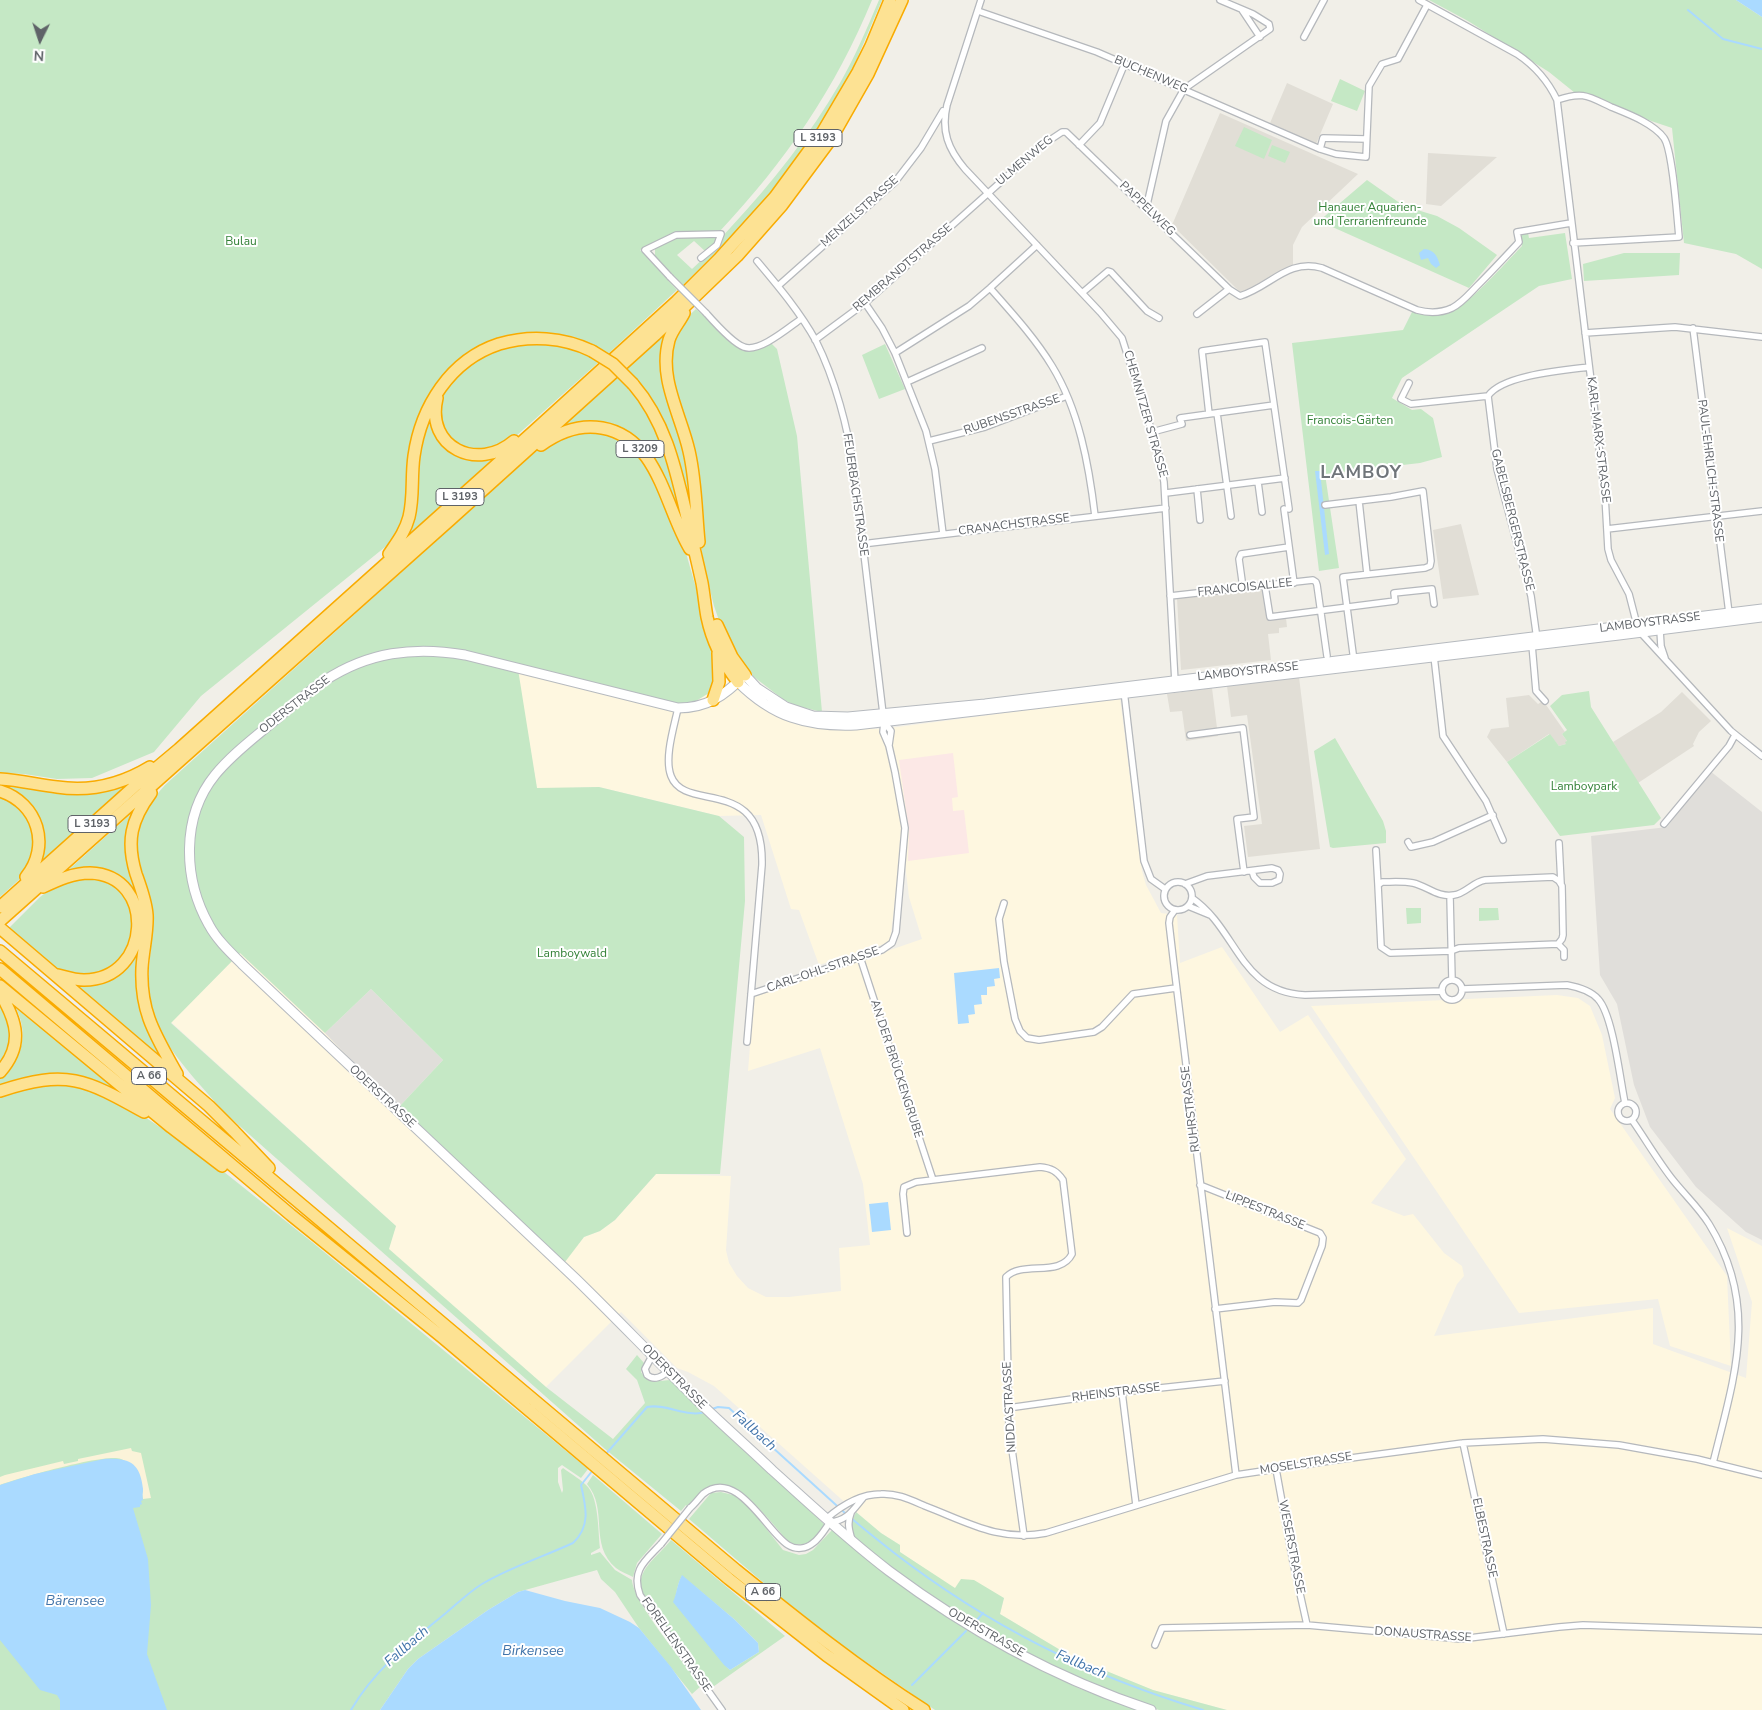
<!DOCTYPE html>
<meta charset="utf-8">
<style>
body{margin:0}
#map{position:relative;width:1762px;height:1710px;overflow:hidden;background:#f1efe8;font-family:"Nunito Sans",sans-serif}
canvas{display:block}
.north{position:absolute;left:15px;top:15px;width:50px;height:50px;-webkit-text-stroke:4px #fff;paint-order:stroke;rotate:184deg;font-size:14px;font-weight:700;line-height:20px;text-align:center;color:#5f6368}
.north::after{content:'';display:block;margin:auto;width:18px;height:22px;background:#5f6368;clip-path:polygon(50% 0,100% 100%,50% 72%,0 100%)}
</style>
<div id="map">
<canvas width="1762" height="1710"></canvas>
<div class="north">N</div>
</div>
<script>
const g = document.querySelector('canvas').getContext('2d');
g.lineJoin = 'round';
function fillPath(path, color) {
  g.fillStyle = color;
  g.fill(path, 'evenodd');
}
function strokePath(path, color, width, dash) {
  g.strokeStyle = color;
  g.lineWidth = width;
  g.lineCap = dash ? 'butt' : 'round';
  g.setLineDash(dash || []);
  g.stroke(path);
}
function write(font, color, halo, rows, align = 'center') {
  g.font = font + ' "Nunito Sans",sans-serif';
  g.lineWidth = 4;
  g.setLineDash([]);
  g.textBaseline = 'middle';
  g.strokeStyle = halo;
  g.fillStyle = color;
  for (const [text, x, y, turn = 0] of rows) {
    g.save();
    g.translate(x, y);
    g.rotate((+turn || 0) * Math.PI / 180);
    g.textAlign = isNaN(turn) ? turn : align;
    if (halo) g.strokeText(text, 0, 0);
    g.fillText(text, 0, 0);
    g.restore();
  }
}
fillPath(new Path2D(`
 M516,663l136,37 44,1 18,-11 8,-21 28,31 19,12 19,9 28,7 66,1 238,-31 22,173 4,14 15,28 16,2 3,48 42,-16 58,85 28,-17 98,144 -35,44 33,13 9,-2 31,39 18,13 2,10 -7,8 -23,52 219,-28v36l93,34 6,-76 -25,-74 35,18v464h-535l-74,-20 -81,-33 -72,-43 4,-16 -49,-9 -55,-37v-7l-19,-12 -32,-27 -135,-120 -26,-14 -11,-4 -56,-56 -75,75 -158,-138 8,-23 -225,-204 69,-69 85,80 73,75 167,153 19,-24 16,-6 15,-11 41,-46 75,2 -5,74 3,13 8,13 11,12 18,9h23l52,-6 -2,-43 31,-3 -7,-61 -43,-136 -72,23 6,-74 168,-58 -13,-42 -7,-58 -12,103 -71,23 -20,-55 -8,-1 -30,-94 -42,1 -120,-29 -62,2z
 M1557,995l21,3 12,8 12,29 13,63 -5,11 117,167 4,90 -61,-20 -12,-47 -139,14 -208,-307z`), '#fef7e0');
fillPath(new Path2D(`
 M1710,771l52,41v428l-16,-8 -50,-45 -46,-60 -16,-42 -17,-81 -17,-29 -9,-139 76,-9z
 M371,989l72,71 -45,48 -73,-75z`), '#e0deda');
fillPath(new Path2D(`
 M1287,83l46,21 -17,40 -46,-21z
 M1220,113l138,61 -56,53 -9,18v20l-51,29 -70,-69z
 M1428,153l69,4 -56,49 -15,-2z
 M1461,524l18,71 -36,4 -10,-69z
 M1263,589l4,31 19,-2 1,9 -8,1v5l-11,1 3,26 -90,10 -4,-72z
 M1299,677l21,172 -72,8 -4,-31 18,-2 -15,-109 -16,2 -4,-31z
 M1212,688l6,48 -32,5 -4,-30 -12,1 -3,-18z
 M1682,692l29,29 -12,11 -6,12 1,2 -56,37 -25,-41 48,-30z
 M1529,695l9,9 5,-3 1,1 21,30 -3,2 5,7 -1,3 -7,2 -10,-12 -42,28 -20,-25 4,-8 18,-2 -3,-29z`), '#e1ded6');
fillPath(new Path2D(`
 M953,753l5,44 -6,1 1,13 11,-1 5,43 -61,8 1,-30 -10,-71z`), '#fce8e6');
fillPath(new Path2D(`
 M0,0h872c-36,88 -87,162 -152,231l-44,2 -36,17 37,40 -69,64 -13,-7 -40,-12 -83,17 -18,11 -12,13 -21,33 -11,33 -1,61 -14,36 -194,157 -47,56 -62,26 -35,1 -33,-5 -24,-1z
 M879,0h3l-29,68 -34,63 -47,62 -22,25 -67,67 -28,-29v-9l21,-11 38,-1 4,2 -3,7 -9,8 -12,-11 -17,14 15,14c15,-13 26,-28 39,-42 41,-44 79,-92 109,-144 15,-26 27,-55 39,-83z
 M1429,0h307l26,17v252l-26,-15 -52,-11 -12,-115 -92,-31 -31,-25 -81,-51z
 M1340,79l25,12 -8,20 -26,-10z
 M1244,127l28,13 -8,19 -29,-13z
 M1272,145l18,7 -5,11 -17,-7z
 M1367,180l37,26 33,10 22,12 38,27 -28,33 -150,-67z
 M1528,233l1,5 36,-5 7,46 -33,7 -137,92 -10,20 20,12 9,-1 12,9 9,39 -22,6 -95,11 14,94 -20,3 -27,-228 111,-13 10,-20c12,0 26,3 38,1 14,-2 59,-53 71,-65l-1,-12z
 M1624,253h56l-1,22 -95,6 -1,-17z
 M696,309l44,39 13,2 17,-8 7,7 20,87 25,276 -25,-6 -13,-6 -30,-23 -20,-24 -12,-24 -8,-23 -8,-32 -34,-186 -1,-43 12,-24z
 M669,330l-5,20 20,90 11,89 -51,-139 -18,-21z
 M542,343l36,6 22,12 -85,76 -31,15 -23,-3 -17,-15 -6,-21 2,-15 13,-22 29,-19 18,-8 18,-5z
 M885,344l20,45 -26,10 -17,-44z
 M620,375l28,36 19,44 17,68 -54,-87 -62,-9 -2,-3z
 M434,401l9,42 55,11 -97,88 17,-93z
 M590,429l29,7 27,26 26,56 14,35 10,35 11,49 15,32 -8,21 -18,11 -20,3 -24,-4 -135,-37 20,125 62,-1 120,29 25,21 1,64 -25,273h-64l-41,46 -15,11 -16,6 -19,25 -167,-154 45,-48 -72,-71 -46,44 -85,-80 -69,70 225,203 -7,23 157,138 67,52 32,-36 -8,-23 -11,-11 11,-14 7,8 -3,9c8,14 16,8 31,8l154,146c-11,12 -17,21 -35,18 -21,-20 -57,-79 -90,-52 -5,4 -9,10 -13,15l-2,-2 -5,6 -76,-62 -380,-336c-21,-24 -52,-56 -66,-84 -14,-26 -11,-54 -8,-82 0,-8 2,-16 1,-23 -4,-30 -19,-59 -15,-90 3,-20 15,-34 28,-49l369,-332 18,-13z
 M1589,691l2,16 70,111 -7,7 -94,11 -53,-74 43,-28 9,12 7,-2 -1,-2 2,-1 -5,-7 5,-4 -17,-24 12,-11z
 M1335,738l48,83 3,10v12l-53,5 -3,-1 -16,-96z
 M0,781l66,10 64,-9 -91,82c0,-20 6,-47 -11,-62 -8,-6 -19,-11 -28,-16z
 M0,794l21,12 13,23v25l-12,23 -22,20z
 M133,812c-1,9 -4,18 -5,27 -1,25 13,47 16,71 2,14 -1,28 -2,42 -5,40 0,73 23,106l-1,4 -91,-77v-2c72,11 97,-86 33,-110 -13,-5 -28,-5 -41,0z
 M86,876l19,5 20,13 10,25 -11,40 -32,18 -24,-3 -22,-11 -38,-34 32,-32 16,-12z
 M1406,908h15v15l-14,1z
 M1479,908h19l1,12 -20,1z
 M0,999c6,7 7,13 9,22 4,19 4,29 -9,45z
 M14,1004l104,85h-3c-44,-21 -70,-19 -115,-4v-6c23,-23 30,-45 14,-75z
 M61,1081l57,18 91,61 103,82 276,227 -7,9 -19,-13 -4,3v14l4,11 1,-3 -2,-20 2,-2c8,6 19,12 25,19 11,13 10,45 12,61l-9,5v2l9,-3 15,18 17,10c1,22 54,85 69,106l-9,8 -53,-66 -24,-36 -14,-13 -4,-9 -79,22 -30,18 -70,49 -10,10 -28,41h-380v-616z
 M593,1475l69,59 -25,29 -4,14c-5,-3 -12,-5 -17,-9 -28,-24 -7,-58 -29,-84z
 M721,1492l12,3 14,9 36,46 16,5 7,-1 7,-4 19,-20 72,56 127,78 47,24 59,22h-202l-92,-64 -64,-50 -90,-77 22,-26z
 M856,1512l25,21 19,12v7l55,36 6,-9 13,1 30,18 -4,16 72,43 81,33 74,20h-68l-53,-19 -95,-45 -85,-52 -70,-53c-6,-10 -5,-19 0,-29z
 M671,1540l114,96 -75,53 -68,-94c-8,-25 15,-37 29,-55zM682,1576l52,43 24,24 1,9 -29,18 -6,-6 -50,-62c3,-9 3,-18 8,-26z`), '#c5e8c5');
fillPath(new Path2D(`
 M131,1448l1,3 9,2 10,45 -8,1 -1,-5 1,-3 -6,-21c-5,-3 -10,-9 -16,-11 -16,-6 -101,19 -121,26v-8l5,-2 58,-14 1,3 14,-3v-2z`), '#fbf3d9');
fillPath(new Path2D(`
 M1736,0h26v17z
 M1424,249c11,1 13,7 16,16l-4,3 -5,-4 -3,-6 -7,2 -2,-7z
 M1315,471h5l9,83 -4,1z
 M999,968l1,10 -6,1 1,7 -8,1v8h-6l1,9 -8,1 1,9 -7,1 1,8 -11,1 -4,-51z
 M888,1202l3,28 -19,2 -3,-28z
 M104,1459c25,-1 36,3 39,30 0,4 -1,7 0,11l-2,1 1,3 -2,1v2l-7,1 15,51 3,46 -4,49 20,56h-107v-10l-3,-5 -17,-5 -40,-50v-155l35,-11z
 M682,1575l52,44 24,24 1,9 -29,18 -6,-5 -51,-63c4,-9 4,-18 9,-27z
 M525,1590l40,11 35,7 30,14 9,6 32,39 30,43h-321l28,-41 10,-10 70,-49 30,-18z`), '#aadaff');
strokePath(new Path2D(`
 M1688,10l35,29 39,10
 M712,1409l6,-2 11,1 117,106
 M605,1455l42,-48c19,-4 40,11 58,5
 M851,1518c14,12 28,23 42,34 96,74 194,123 310,158
 M976,1621l7,-8
 M912,1685l54,-54
 M351,1710c23,-40 59,-68 95,-97 12,-10 23,-21 36,-29 28,-17 61,-27 91,-41 18,-17 13,-36 8,-58l12,-15`), '#aadaff', 2);
const street = new Path2D(`
 M981,0l-34,105c-6,26 1,44 18,64l135,143 22,26 36,113 6,31 11,200
 M1419,0l98,54c18,12 31,27 40,46l48,396 3,53 3,11 18,34 8,31 3,7 91,99 31,25
 M1242,10l18,27
 M978,11l119,41 223,97 16,5 30,3 3,-71 13,-22 16,-5 29,-54
 M1304,37l20,-37
 M1557,100c26,-9 31,-4 54,7 17,7 42,16 53,31 9,13 13,80 15,99l-106,6
 M1079,145l21,-22 25,-60
 M1320,149l3,-11 43,1
 M1146,209l20,-88 18,-32 86,-60 -1,-5 -16,-10 -33,-14
 M670,277l-25,-27 31,-15 45,-1 -4,11 -16,13
 M778,286l117,-104 26,-34 22,-37
 M990,288c22,25 45,50 62,78 27,44 37,99 43,150
 M1082,293l26,-22 3,1 36,39 12,7
 M865,303l17,25 13,25 31,78 9,38 8,65
 M706,313c8,9 28,31 38,34 15,6 44,-19 57,-28
 M1197,314l32,-25
 M1693,328l36,285
 M1585,333l90,-6 87,10
 M815,340l50,-37 176,-157 21,-14h4l163,157 11,7c30,-9 48,-38 82,-28l95,42c11,3 24,3 35,-2 10,-5 18,-15 26,-23 14,-14 27,-28 41,-43l-2,-10 54,-9
 M895,353l74,-47 21,-18 47,-43
 M907,382l75,-34
 M1409,383l-8,16 10,5 77,-8
 M1217,413l14,103
 M1209,414l-7,-63 63,-9 24,167
 M1152,432l30,-8 -2,-6 94,-13
 M929,441l56,-14 82,-31
 M1258,482l4,30
 M1197,489l3,31
 M1166,493l119,-15
 M1359,501l8,73
 M1325,505l66,-8 32,-6 8,70 -1,5 -5,2 -82,9 11,84
 M1284,509l10,74
 M1607,529l155,-18
 M862,544l304,-36
 M1265,586l5,31 125,-16 -1,-8 38,-4 2,15
 M1243,588l-4,-29 2,-5 48,-7
 M1170,596l143,-16 3,2 1,3 10,71
 M1660,630l1,16 4,12
 M1537,639l-6,-43 -34,-127 -9,-73c14,-21 77,-26 101,-29
 M1532,645l4,46 9,10
 M1434,656l9,80 43,65 17,39
 M1124,691l20,170 7,18 14,10
 M678,708c-4,19 -14,50 -7,68 14,38 93,-3 91,89l-15,177
 M884,722l7,9 -2,14
 M1190,735l53,-7 11,89 -17,2 7,53
 M1664,824l65,-78 6,-11
 M1408,842l3,5 22,-5 60,-27
 M1559,843l2,40
 M1376,850l2,35
 M1553,877l6,4 3,5 1,49 -1,4 -4,5 -99,4 -8,3 -61,2 -9,-6 -3,-62 4,-3c10,0 21,-1 31,1 14,3 25,15 41,12 11,-1 19,-13 31,-15z
 M1164 896a14 14 0 1 1 28 0a14 14 0 1 1-28 0Z
 M1185,884l22,-8 65,-8 6,2 2,4 -1,6 -7,3h-12l-6,-6 -2,-6
 M1450,896l2,84
 M1192,898c46,32 47,94 113,97l137,-4
 M1004,903l-5,16 5,43 11,57 5,12 7,7 12,2 55,-8 8,-5 31,-33 43,-6
 M1188,906l22,9
 M1175,910l-5,7 -1,6 6,51 61,501
 M1558,944l6,6v7
 M860,957l73,223
 M1442 990a10 10 0 1 1 20 0a10 10 0 1 1-20 0Z
 M1462,989l105,-4c11,2 23,5 31,14 15,16 22,80 27,104
 M751,994l131,-44 10,-7 4,-11 9,-104 -10,-56 -6,-26 -6,-14 1,-10 -30,-252c-6,-42 -19,-91 -38,-129 -16,-29 -38,-55 -59,-80
 M1618 1112a9 9 0 1 1 18 0a9 9 0 1 1-18 0Z
 M1632,1120c14,20 26,41 41,60 12,15 26,28 36,44 51,83 25,153 4,239
 M1200,1185l120,48 3,5 -1,8 -21,54 -3,3 -23,-1 -60,7
 M907,1233l-4,-39 1,-7 12,-5 124,-15c11,1 17,4 23,13l9,74c-12,24 -49,6 -66,23l3,151 15,108
 M652,1356l-7,13 2,6c7,6 15,2 21,-4
 M1122,1392l14,113
 M1008,1408l114,-16 103,-11
 M1463,1443l41,191
 M1276,1469l17,93 14,63
 M690,1508c5,-4 9,-10 13,-14 34,-27 63,37 85,51 8,5 18,4 25,-2 7,-5 12,-14 17,-21 17,-1 23,-12 33,-24
 M851,1513c-4,10 -2,17 1,27
 M826,1519c16,-14 34,-25 55,-25 16,-1 30,6 44,12 42,16 74,36 121,27l190,-58 100,-15 127,-17 80,-4 76,6 78,14 65,16
 M661,1544c-16,17 -30,26 -21,51l82,115
 M1155,1645l7,-17 145,-3 154,14 98,-12 24,-2 179,6`);
const secondary = new Path2D(`
 M738,682c35,35 69,45 118,43l763,-90 143,-18
 M1151,1710c-94,-31 -183,-80 -262,-139 -41,-31 -79,-67 -117,-101 -26,-25 -53,-48 -78,-73 -40,-39 -78,-79 -118,-118 -111,-105 -223,-209 -333,-314 -13,-13 -26,-25 -34,-40 -26,-46 -28,-108 6,-150 17,-21 39,-37 59,-54 16,-13 32,-28 50,-40 44,-29 90,-35 141,-26l213,53c29,0 46,-12 67,-33l12,13 29,19 27,9 35,1 137,-13 777,-95`);
const highway = new Path2D(`
 M684,313c-5,10 -12,17 -15,27 -11,38 12,75 20,111 7,30 7,61 10,91
 M633,384c32,37 42,82 53,129 5,23 11,47 16,70 2,11 3,23 5,34 5,24 16,46 31,65
 M437,398c-12,50 41,74 77,43
 M541,445c18,-13 39,-21 61,-17 57,10 63,80 88,121
 M389,554c8,-12 16,-22 20,-37 5,-20 2,-40 5,-61 7,-49 36,-96 85,-112 31,-9 64,-7 93,7
 M717,625l15,32 13,18
 M713,700l6,-18 -1,-29
 M0,779c20,1 38,6 57,8 33,5 65,-3 93,-20
 M0,791c38,12 51,55 26,86
 M151,793c-20,27 -25,48 -15,81 5,14 10,27 11,41 1,17 -4,35 -5,53 -2,45 14,68 35,106
 M43,887c15,-7 30,-14 47,-14 67,2 62,107 -6,107 -9,0 -18,-3 -26,-5
 M0,907l136,-122 43,-36 355,-318 143,-130 42,-42 56,-62 47,-64 36,-61 13,-26 19,-46
 M0,921l451,-402 204,-184 82,-79 45,-51 49,-66 37,-65 34,-74
 M0,928l209,178 25,25 35,37
 M0,951l736,619c61,49 122,98 188,140
 M0,969l291,246 151,122 287,242 97,76 77,55
 M0,986l171,141 51,39
 M0,993c17,28 24,52 0,79
 M0,1091c67,-22 85,-12 144,21`);
strokePath(street, '#b5b8bc', 8);
strokePath(secondary, '#b6babf', 11);
strokePath(highway, '#f9ab00', 14);
strokePath(street, '#fff', 5.5);
strokePath(secondary, '#fff', 9);
strokePath(highway, '#fde293', 11);
const streetBridge = new Path2D(`
 M670,277l36,36
 M661,1544l29,-36`);
const highwayBridge = new Path2D(`
 M592,351l21,13 20,20`);
strokePath(streetBridge, '#b5b8bc', 8, []);
strokePath(highwayBridge, '#f9ab00', 14, []);
strokePath(streetBridge, '#fff', 5.5);
strokePath(highwayBridge, '#fde293', 11);
for (const [x, y, w] of [
 [818,138,48],
 [640,449,48],
 [460,497,48],
 [92,824,48],
 [149,1076,35],
 [763,1592,35]
]) {
  const box = new Path2D();
  box.roundRect(x - w / 2, y - 8.5, w, 17, 4);
  g.fillStyle = '#fff';
  g.fill(box);
  strokePath(box, '#5f6368', 1);
}
write('bold 11px', '#5f6368', null, [
 ["L 3193",818,138],
 ["L 3209",640,449],
 ["L 3193",460,497],
 ["L 3193",92,824],
 ["A 66",149,1076],
 ["A 66",763,1592]
]);
write('12px', '#5f6368', '#fff', [
 ["BUCHENWEG",1151,75,23],
 ["ULMENWEG",1025,161,-40],
 ["PAPPELWEG",1147,209,44],
 ["MENZELSTRASSE",860,212,-42],
 ["REMBRANDTSTRASSE",903,268,-41],
 ["CHEMNITZER STRASSE",1145,414,74],
 ["RUBENSSTRASSE",1012,415,-19],
 ["KARL-MARX-STRASSE",1598,440,83],
 ["PAUL-EHRLICH-STRASSE",1710,471,83],
 ["FEUERBACHSTRASSE",855,495,82],
 ["GABELSBERGERSTRASSE",1512,520,76],
 ["CRANACHSTRASSE",1014,525,-7],
 ["FRANCOISALLEE",1245,588,-6],
 ["LAMBOYSTRASSE",1650,623,-7],
 ["LAMBOYSTRASSE",1248,672,-6],
 ["ODERSTRASSE",295,705,-38],
 ["CARL-OHL-STRASSE",823,970,-19],
 ["AN DER BRÜCKENGRUBE",896,1069,72],
 ["ODERSTRASSE",382,1097,43],
 ["RUHRSTRASSE",1191,1109,-97],
 ["LIPPESTRASSE",1265,1211,22],
 ["ODERSTRASSE",674,1377,45],
 ["RHEINSTRASSE",1116,1393,-7],
 ["NIDDASTRASSE",1010,1407,-93],
 ["MOSELSTRASSE",1306,1464,-9],
 ["ELBESTRASSE",1484,1538,78],
 ["WESERSTRASSE",1291,1547,79],
 ["ODERSTRASSE",986,1633,30],
 ["DONAUSTRASSE",1423,1635,4],
 ["FORELLENSTRASSE",676,1645,55]
]);
write('12px', '#348238', '#fff', [
 ["Hanauer Aquarien-",1370,208],
 ["und Terrarienfreunde",1370,222],
 ["Bulau",241,242],
 ["Francois-Gärten",1350,421],
 ["Lamboypark",1584,787],
 ["Lamboywald",572,954]
]);
write('italic 14px', '#4174aa', '#fff', [
 ["Fallbach",754,1431,42],
 ["Bärensee",75,1602],
 ["Fallbach",407,1647,-41],
 ["Birkensee",533,1652],
 ["Fallbach",1081,1665,23]
]);
g.letterSpacing = '1px';
write('bold 18px', '#70757a', '#fff', [
 ["LAMBOY",1361,474]
]);
g.letterSpacing = '0px';
</script>
